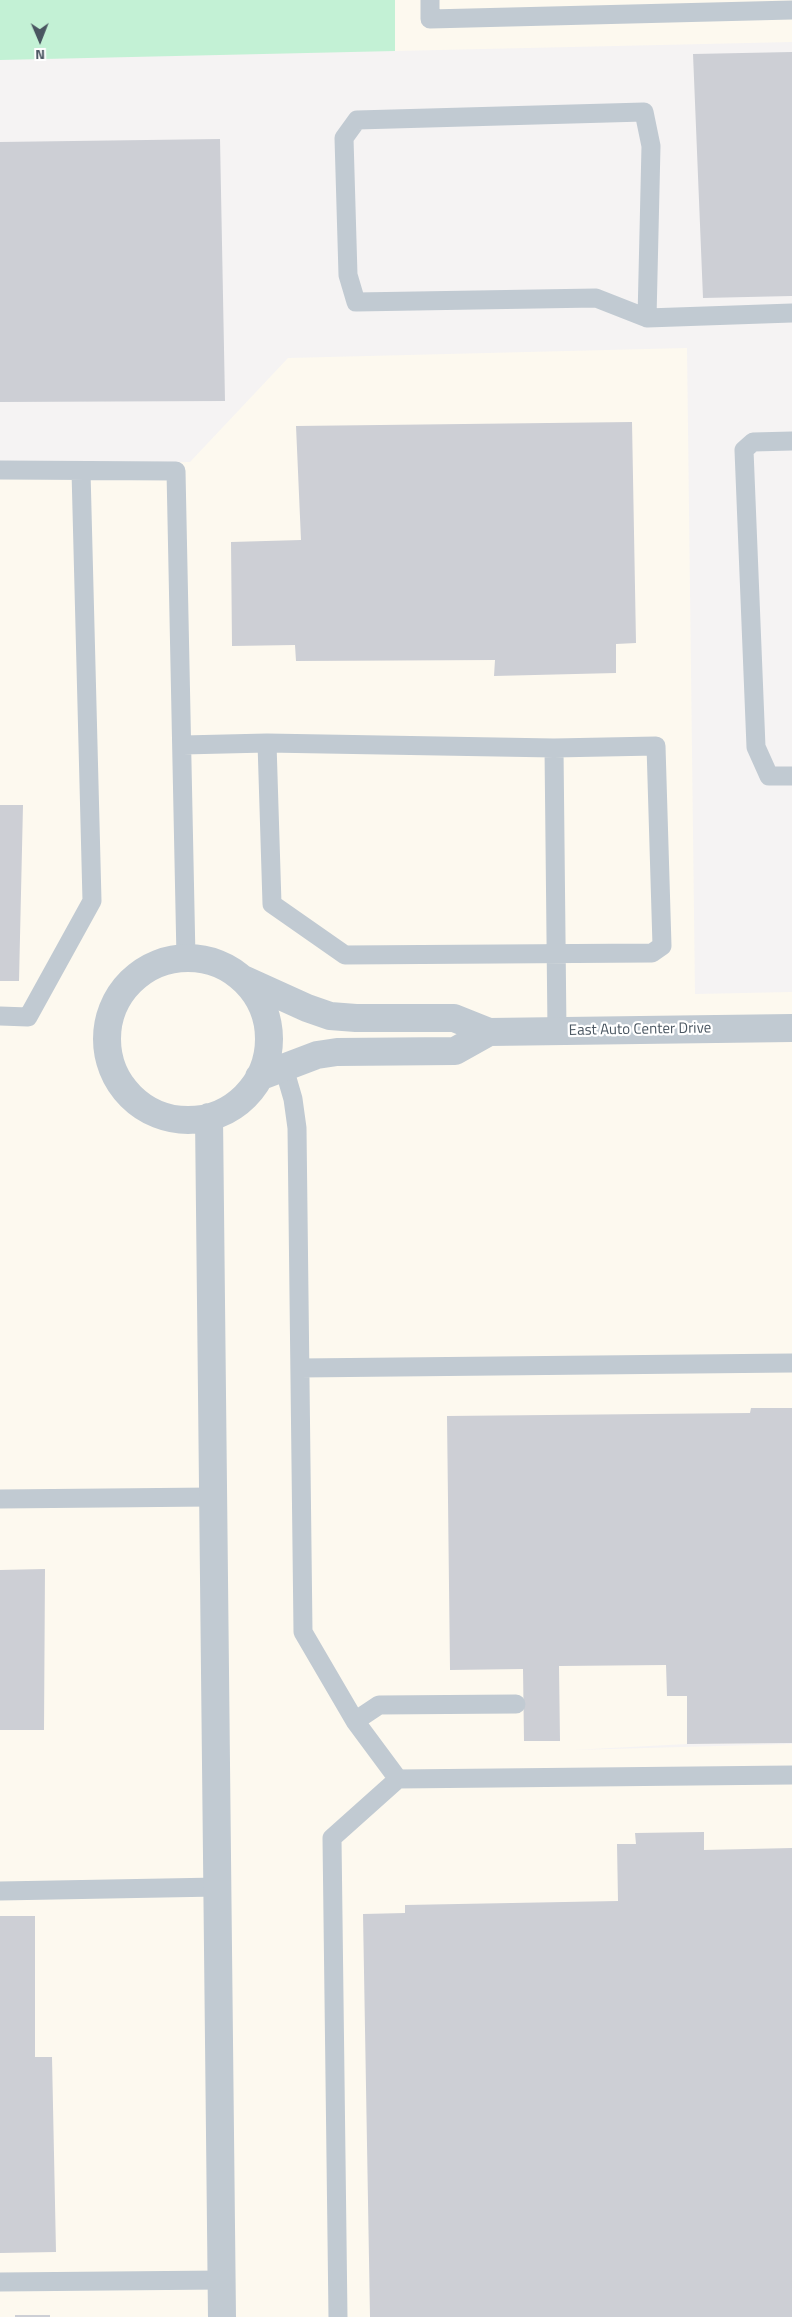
<!DOCTYPE html>
<style>
body{margin:0}
#map{position:relative;width:792px;height:2317px;overflow:hidden;background:#f5f3f3;font-family:"Titillium Web",sans-serif}
canvas{display:block}
.north{position:absolute;left:15px;top:15px;width:50px;height:50px;-webkit-text-stroke:4px #fff;paint-order:stroke;rotate:179deg;font-size:14px;font-weight:700;line-height:20px;text-align:center;color:#4a5661}
.north::after{content:'';display:block;margin:auto;width:18px;height:22px;background:#4a5661;clip-path:polygon(50% 0,100% 100%,50% 72%,0 100%)}
</style>
<div id="map">
<canvas width="792" height="2317"></canvas>
<div class="north">N</div>
</div>
<script>
const g = document.querySelector('canvas').getContext('2d');
g.lineJoin = 'round';
function fillPath(path, color) {
  g.fillStyle = color;
  g.fill(path, 'evenodd');
}
function strokePath(path, color, width, dash) {
  g.strokeStyle = color;
  g.lineWidth = width;
  g.lineCap = dash ? 'butt' : 'round';
  g.setLineDash(dash || []);
  g.stroke(path);
}
function write(font, color, halo, rows, align = 'center') {
  g.font = font + ' "Titillium Web",sans-serif';
  g.lineWidth = 4.5;
  g.setLineDash([]);
  g.textBaseline = 'middle';
  g.strokeStyle = halo;
  g.fillStyle = color;
  for (const [text, x, y, turn = 0] of rows) {
    g.save();
    g.translate(x, y);
    g.rotate((+turn || 0) * Math.PI / 180);
    g.textAlign = isNaN(turn) ? turn : align;
    if (halo) g.strokeText(text, 0, 0);
    g.fillText(text, 0, 0);
    g.restore();
  }
}
fillPath(new Path2D(`
 M394,0h398v42l-397,9z
 M687,348l8,646 97,-2v751l-105,1 -114,6 219,-6v573h-792v-1851l190,-4 98,-104z`), '#fdf9ef');
fillPath(new Path2D(`
 M0,0h395v51l-395,9z`), '#c3f1d5');
fillPath(new Path2D(`
 M792,52v244l-89,2 -10,-244z
 M220,139l5,262 -225,1v-260z
 M632,422l4,221 -20,1v29l-122,3 1,-16 -199,1 -1,-16 -63,1 -1,-104 70,-2 -5,-114z
 M0,805h23l-4,176h-19z
 M751,1408h41v335l-105,1v-48h-20l-1,-31 -107,1 1,75h-36l-1,-72 -73,1 -3,-254 303,-3z
 M45,1569l-1,161h-44v-160z
 M704,1832v18l88,-2v469h-422l-7,-403 42,-1v-8l213,-4 -1,-57h19l-1,-11z
 M0,1916h35v141h17l4,195 -56,1z
 M15,2315h35v2h-35z`), '#cdcfd5');
strokePath(new Path2D(`
 M430,0v19l362,-9
 M647,318l4,-172 -7,-34 -287,8 -13,18 4,137 8,27 240,-4 51,20 145,-5
 M792,441l-39,1 -9,8 12,297 13,29h23
 M0,470l176,1 10,487
 M183,745l84,-2
 M554,748l-287,-5 5,161 73,51 307,-2 10,-7 -6,-200 -102,2 3,283
 M0,1016l28,1 64,-116 -11,-430
 M284,1068l9,31 4,29 6,504 52,89 43,58 394,-4
 M300,1368l492,-5
 M0,1499l212,-2
 M355,1721l24,-16 137,-1
 M0,1891l218,-4
 M0,2282l222,-2
 M338,2317l-6,-479 66,-59`), '#c1cad2', 19);
strokePath(new Path2D(`
 M107 1039a81 81 0 1 1 162 0a81 81 0 1 1-162 0Z
 M243,979l64,29 23,8 26,2h98l35,14 303,-4
 M259,1077l58,-22 20,-3 118,-1 34,-19
 M209,1117l13,1200`), '#c1cad2', 28);
write('15px', '#4a5661', '#fff', [
 ["East Auto Center Drive",640,1030,-1]
]);
</script>
